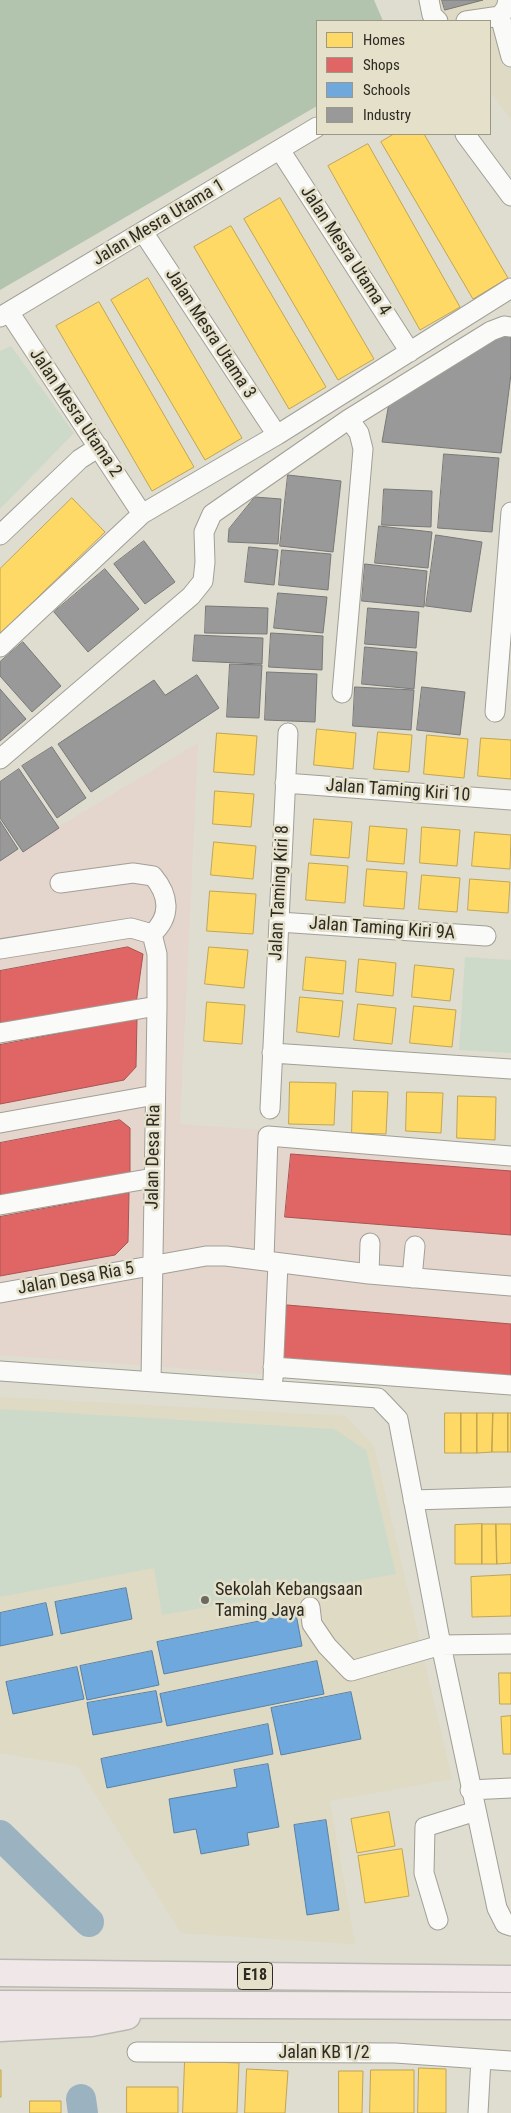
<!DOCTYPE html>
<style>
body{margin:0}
#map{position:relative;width:511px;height:2113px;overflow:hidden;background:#dfdcd0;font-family:"Roboto Condensed",sans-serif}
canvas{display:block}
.legend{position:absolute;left:316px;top:20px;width:175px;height:115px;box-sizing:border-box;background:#e5e0ca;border:1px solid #9b9887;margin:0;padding:6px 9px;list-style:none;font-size:15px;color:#2d2b23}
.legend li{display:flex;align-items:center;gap:10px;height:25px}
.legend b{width:25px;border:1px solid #9b9887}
</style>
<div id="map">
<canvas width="511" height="2113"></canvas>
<ul class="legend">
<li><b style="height:14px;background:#ffd966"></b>Homes</li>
<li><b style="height:14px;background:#e06666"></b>Shops</li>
<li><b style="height:14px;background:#6fa8dc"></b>Schools</li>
<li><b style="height:14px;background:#999"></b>Industry</li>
</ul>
</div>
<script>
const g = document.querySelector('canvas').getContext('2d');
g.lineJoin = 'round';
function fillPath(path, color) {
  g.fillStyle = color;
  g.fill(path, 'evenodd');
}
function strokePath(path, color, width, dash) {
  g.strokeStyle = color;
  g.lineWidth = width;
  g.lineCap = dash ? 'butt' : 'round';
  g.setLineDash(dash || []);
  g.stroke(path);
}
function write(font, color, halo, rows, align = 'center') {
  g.font = font + ' "Roboto Condensed",sans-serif';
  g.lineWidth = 5;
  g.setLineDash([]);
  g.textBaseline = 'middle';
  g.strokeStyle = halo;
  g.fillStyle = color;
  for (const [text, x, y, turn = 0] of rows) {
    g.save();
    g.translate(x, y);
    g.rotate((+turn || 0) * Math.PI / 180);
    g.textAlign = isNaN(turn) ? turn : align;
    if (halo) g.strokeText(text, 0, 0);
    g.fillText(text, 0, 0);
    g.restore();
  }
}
fillPath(new Path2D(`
 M198,743l-18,381 331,24v244l-511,-37v-493z`), '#e4d5cd');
fillPath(new Path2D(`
 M417,0h94v119l-21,-27v-71h-56z
 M0,1397l345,19 29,30 78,333 -122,22 25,143 -174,-11 -103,-167 -78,-13z`), '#dfdac4');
fillPath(new Path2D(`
 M11,346l63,87 -74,76v-158z
 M465,957l46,3v93l-52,-3z
 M0,1409l334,20 32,21 30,124 -234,41 -8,-47 -154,29z`), '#cedac9');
fillPath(new Path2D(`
 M0,0h374l9,21h-66v85l-317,184z`), '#b2c3ae');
const homes = new Path2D(`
 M394,134h30l84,144 -35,21 -92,-157z
 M368,144l92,163 -40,23 -92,-164z
 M280,198l94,161 -36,21 -94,-161z
 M231,226l95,161 -37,22 -95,-162z
 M148,278l94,160 -37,22 -94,-160z
 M99,302l95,165 -42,24 -96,-165z
 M72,498l33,34 -105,102v-65z
 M317,729l39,4 -3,36 -39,-4z
 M378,732l34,3 -3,37 -35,-3z
 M217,733l40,3 -3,39 -40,-3z
 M427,735l41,4 -4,39 -40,-4z
 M481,738l30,2v39l-33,-3z
 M215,791l39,3 -3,33 -38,-3z
 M314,819l38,3 -3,36 -38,-3z
 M370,826l37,3 -3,35 -37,-3z
 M422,827l38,3 -3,36 -37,-3z
 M475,832l36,3 -1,34 -38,-3z
 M214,842l42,4 -3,33 -42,-4z
 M309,863l39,3 -3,37 -39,-3z
 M367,869l40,3 -3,37 -40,-3z
 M422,875l38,3 -3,34 -38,-3z
 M470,879l40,3 -2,31 -40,-3z
 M210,891l46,3 -3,40 -46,-3z
 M209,947l39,3 -4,38 -39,-4z
 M306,957l40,4 -3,33 -40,-4z
 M359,959l37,4 -3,33 -37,-4z
 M415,965l39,4 -4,32 -38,-4z
 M300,997l43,4 -4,36 -42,-5z
 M207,1002l38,3 -3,39 -38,-3z
 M358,1004l38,4 -4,36 -38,-4z
 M414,1006l42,4 -4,37 -42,-4z
 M290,1082l46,1 -2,42 -45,-1z
 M353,1091l35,1 -2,42 -34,-1z
 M407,1092l36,1 -2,40 -35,-2z
 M458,1096l38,1 -1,43 -38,-2z
 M445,1413h16v40h-16z
 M461,1413h16v40h-16z
 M477,1413h16l-1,39 -15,1z
 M493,1413h15v39h-16z
 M508,1413h3v39h-3z
 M482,1524v40h-27v-39z
 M482,1524h14l1,40h-15z
 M496,1524h15v39l-14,1z
 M511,1575v41l-39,1 -1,-40z
 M499,1673h12v31h-11z
 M511,1716v38h-8l-2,-37z
 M389,1812l6,34 -38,7 -6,-34z
 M402,1849l7,47 -44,7 -7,-47z
 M185,2061l54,2 -2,50h-54z
 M419,2068l27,1v44h-28z
 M247,2069l41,2 -3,42h-40z
 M0,2070h1v27h-1z
 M371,2070h43v43h-44z
 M339,2071h24l-1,42h-23z
 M127,2087h51v26h-51z
 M30,2101h31v12h-31z`);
fillPath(homes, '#ffd966');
strokePath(homes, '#c0a552', 1);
const shops = new Path2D(`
 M128,947l15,7 -7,50 -136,26v-59z
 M137,1019l-1,48 -12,13 -124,24v-59z
 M120,1120l10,8v52l-130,24v-61z
 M291,1154l220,17v64l-226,-18z
 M129,1193l-1,49 -13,13 -115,21v-59z
 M287,1305l224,19v61l-229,-20z`);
fillPath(shops, '#e06666');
strokePath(shops, '#aa5452', 1);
const schools = new Path2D(`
 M126,1588l6,31 -71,15 -6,-32z
 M46,1603l7,32 -53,11v-33z
 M296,1614l6,32 -138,28 -7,-32z
 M152,1651l7,34 -72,15 -7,-34z
 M317,1661l7,33 -157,32 -7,-32z
 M77,1667l7,32 -71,15 -7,-32z
 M156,1691l6,31 -69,13 -6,-32z
 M351,1692l10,47 -80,16 -10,-47z
 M268,1724l5,30 -166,34 -6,-29z
 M268,1764l11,63 -32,6 2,12 -48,9 -5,-25 -22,4 -5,-34 68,-12 -3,-17z
 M326,1820l13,90 -32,5 -13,-90z`);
fillPath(schools, '#6fa8dc');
strokePath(schools, '#5b82a4', 1);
const industry = new Path2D(`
 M442,0h41l-38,10z
 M504,335l7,2v37l-10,79 -119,-11 7,-39z
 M444,454l55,4 -7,74 -54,-4z
 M288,475l53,6 -8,71 -53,-6z
 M384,489l48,2 -1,36 -49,-2z
 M255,497l26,2 -3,45 -50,-2 1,-13z
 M379,526l53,6 -4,36 -53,-5z
 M436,535l46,7 -11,70 -45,-6z
 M144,541l31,41 -30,22 -31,-40z
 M249,547l29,3 -4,35 -29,-3z
 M282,550l49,4 -3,36 -49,-5z
 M365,564l62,7 -3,36 -62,-6z
 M105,569l34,40 -51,43 -34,-40z
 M278,593l49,4 -4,36 -49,-5z
 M206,606l62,2 -1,26 -62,-1z
 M368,608l51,4 -3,36 -51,-4z
 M271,633l52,3 -1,34 -53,-3z
 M195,635l68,3 -1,26 -69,-3z
 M23,642l38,44 -29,26 -32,-36v-14z
 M365,647l52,5 -3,37 -52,-5z
 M230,664l32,1 -3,53 -32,-1z
 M267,672l50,2 -2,48 -50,-2z
 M197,675l22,33 -128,84 -33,-48 96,-64 11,15z
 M355,687l59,3 -3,40 -58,-4z
 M422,687l43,5 -5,43 -43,-5z
 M0,689l26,30 -26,22z
 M52,747l34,51 -29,20 -35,-52z
 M19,769l40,59 -36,24 -23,-34v-36z
 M0,821l18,28 -18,12z`);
fillPath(industry, '#999');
strokePath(industry, '#797876', 1);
strokePath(new Path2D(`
 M0,1835l89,87
 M81,2099l2,14`), '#9bb2c1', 30);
const minor = new Path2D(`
 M429,0l3,15 6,6
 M500,16l11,41
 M466,21l34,-5 6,-8 2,-8
 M465,134l46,62
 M280,150l130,202
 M143,232l134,203
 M9,312l133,202
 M0,317l317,-190
 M0,535l80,-76 19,-12
 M0,647l142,-133 135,-79 234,-147
 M342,693l21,-244 -4,-16 -10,-14
 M495,712l16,-200
 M0,759l191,-163 12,-15 2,-19 -1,-30 8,-18 137,-95 142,-88 13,-5 7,1
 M285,783l226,17
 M60,883l73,-10 20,3c16,19 19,40 -1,58
 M279,922l207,14
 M0,949l131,-21 21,6
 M0,1033l157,-27
 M272,1053l239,16
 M270,1109l18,-376
 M0,1123l155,-28
 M0,1205l153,-27
 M264,1260l4,-124 243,20
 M369,1274l1,-31
 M412,1278l3,-32
 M0,1293l206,-37h20l143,18 142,12
 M273,1367l238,18
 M0,1371l378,27 20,21 43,226 56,263 8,16 6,2
 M273,1379l5,-116
 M151,1381l6,-375v-52l-5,-20
 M413,1500l98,-3
 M310,1607l2,17 15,22 24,25 90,-26 70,-1
 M470,1790l41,-2
 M438,1920l-14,-47 1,-46 51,-16
 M137,2052l258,1 116,8
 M478,2113l3,-54`);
const highway = new Path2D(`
 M0,1973l511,6
 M0,2004l511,2
 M0,2028l91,-5 36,-7`);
strokePath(minor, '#a19f96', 21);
strokePath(highway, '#bab8b2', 29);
strokePath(minor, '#fafaf8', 19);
strokePath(highway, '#f0e8e8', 26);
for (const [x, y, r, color] of [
 [205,1600,5,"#6b6960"]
]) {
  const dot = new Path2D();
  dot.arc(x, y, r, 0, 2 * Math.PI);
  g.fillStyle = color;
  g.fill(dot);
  strokePath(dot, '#e5e0ca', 2);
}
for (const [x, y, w] of [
 [255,1976,35]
]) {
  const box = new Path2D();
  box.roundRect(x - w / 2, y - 13.5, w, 27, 4);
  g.fillStyle = '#e5e0ca';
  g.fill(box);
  strokePath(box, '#2d2b23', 1);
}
write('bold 16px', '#2d2b23', null, [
 ["E18",255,1976]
]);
write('18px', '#2d2b23', '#e5e0ca', [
 ["Jalan Mesra Utama 1",159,223,-31],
 ["Jalan Mesra Utama 4",345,251,57],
 ["Jalan Mesra Utama 3",210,334,57],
 ["Jalan Mesra Utama 2",75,413,56],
 ["Jalan Taming Kiri 10",398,791,4],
 ["Jalan Taming Kiri 8",280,893,-87],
 ["Jalan Taming Kiri 9A",382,929,4],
 ["Jalan Desa Ria",154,1157,-89],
 ["Jalan Desa Ria 5",76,1279,-10],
 ["Jalan KB 1/2",324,2053]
]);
write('18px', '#2d2b23', '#e5e0ca', [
 ["Sekolah Kebangsaan",215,1590],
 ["Taming Jaya",215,1611]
], 'left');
</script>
